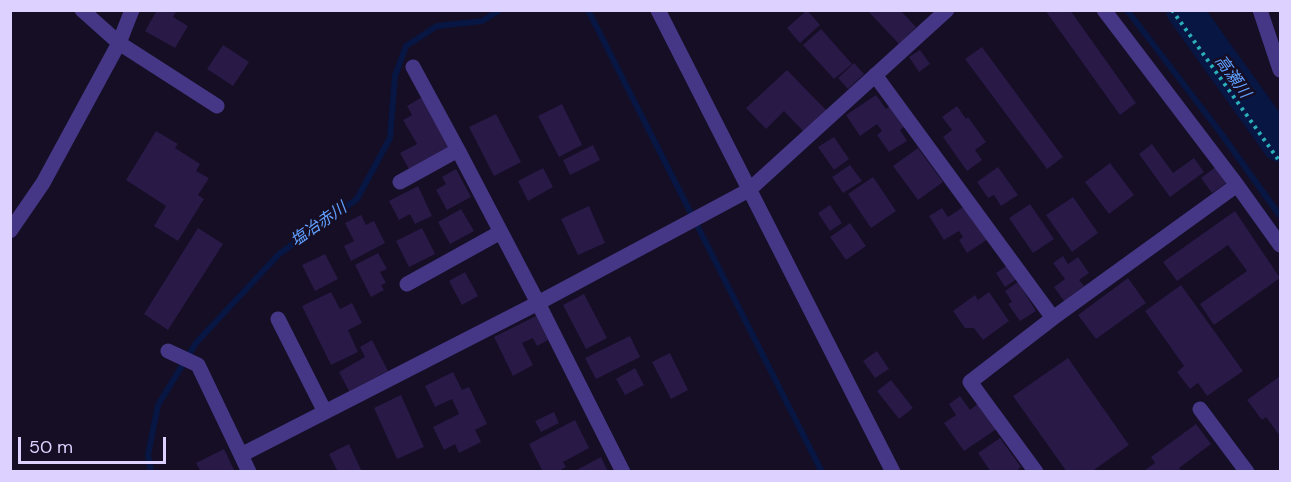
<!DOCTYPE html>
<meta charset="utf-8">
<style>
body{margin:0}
#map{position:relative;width:1291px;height:482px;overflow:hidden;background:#150e25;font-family:"DM Sans",sans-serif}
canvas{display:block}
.frame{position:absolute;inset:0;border:12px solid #ddd2ff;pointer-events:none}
.scale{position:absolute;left:18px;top:437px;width:148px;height:27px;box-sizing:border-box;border:3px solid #ddd2ff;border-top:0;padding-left:8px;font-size:18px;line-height:21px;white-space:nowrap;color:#ddd2ff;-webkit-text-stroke:4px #150e25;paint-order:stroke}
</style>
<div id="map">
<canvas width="1291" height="482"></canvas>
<div class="frame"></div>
<div class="scale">50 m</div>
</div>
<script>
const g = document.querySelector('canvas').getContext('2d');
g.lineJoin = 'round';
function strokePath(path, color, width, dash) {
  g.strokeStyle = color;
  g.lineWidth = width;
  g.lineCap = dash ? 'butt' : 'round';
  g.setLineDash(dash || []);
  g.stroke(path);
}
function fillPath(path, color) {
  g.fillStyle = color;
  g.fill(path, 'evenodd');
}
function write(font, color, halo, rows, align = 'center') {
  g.font = font + ' "DM Sans","Noto Sans JP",sans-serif';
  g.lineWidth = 5;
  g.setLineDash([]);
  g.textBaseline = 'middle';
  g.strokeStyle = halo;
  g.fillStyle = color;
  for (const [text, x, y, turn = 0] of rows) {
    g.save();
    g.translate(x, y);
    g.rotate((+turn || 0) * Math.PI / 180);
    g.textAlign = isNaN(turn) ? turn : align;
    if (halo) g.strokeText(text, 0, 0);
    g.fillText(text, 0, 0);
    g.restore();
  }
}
strokePath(new Path2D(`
 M588,10l234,462
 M1127,10l93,122 60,84
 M151,472l-3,-17 10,-50 38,-62 83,-89 78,-55 33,-61 5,-62 11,-30 31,-20 45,-5 18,-11`), '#081643', 6);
strokePath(new Path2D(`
 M1184,10l96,134`), '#081643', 36);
fillPath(new Path2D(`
 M157,10h20l-4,7 15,9 -13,22 -30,-17z
 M807,10l13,15 -20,18 -13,-15z
 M867,10h33l16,17 -17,17z
 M1045,10h25l66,93 -16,12z
 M821,29l31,35 -18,15 -31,-34z
 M223,45l26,17 -16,24 -26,-17z
 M982,47l81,110 -16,12 -82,-110z
 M920,50l10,14 -11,8 -10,-15z
 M854,63l10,11 -16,15 -10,-11z
 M787,70l39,40 -22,22 -20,-21 -18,18 -20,-21z
 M876,95l10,14 4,-3 14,21 -4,3 7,11 -18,11 -12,-17 5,-4 -5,-7 -17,12 -14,-21z
 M422,97l29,51 -41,23 -10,-18 17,-9 -14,-24 9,-5 -5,-9z
 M562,104l20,41 -23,12 -21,-41z
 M957,106l9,13 2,-2 18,25 -11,8 7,10 -15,11 -24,-34 9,-7 -10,-13z
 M496,114l25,48 -27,14 -25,-49z
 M156,131l22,13 -3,4 25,16 -4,7 13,7 -11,17 6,4 -26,42 -24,-15 12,-20 -40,-26z
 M834,137l15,22 -15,11 -16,-23z
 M1152,144l21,29 21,-15 10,14 -34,25 -31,-43z
 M593,145l7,15 -30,15 -7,-15z
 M918,148l25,34 -25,18 -25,-34z
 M1110,163l24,32 -25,19 -24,-32z
 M850,165l12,16 -19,12 -11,-16z
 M1217,166l11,16 -16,11 -11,-15z
 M998,167l20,28 -17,11 -7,-11 -6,3 -11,-16z
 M543,168l10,19 -25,14 -10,-20z
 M456,169l15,28 -24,13 -11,-20 10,-6 -4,-7z
 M873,177l23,34 -25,17 -23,-34z
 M418,186l14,30 -17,8 -5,-10 -11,6 -10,-19z
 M1073,197l25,36 -26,19 -26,-37z
 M1030,204l24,35 -21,14 -24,-35z
 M830,205l12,18 -12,8 -12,-18z
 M966,205l22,34 -21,14 -8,-13 4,-3 -4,-6 -15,9 -15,-24 13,-8 6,9z
 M589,206l16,37 -27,12 -17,-36z
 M461,209l13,22 -24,13 -12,-22z
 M1235,211l45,67 -66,47 -14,-21 47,-33 -19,-26 -51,36 -14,-19z
 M361,215l5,10 8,-4 11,22 -34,18 -7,-15 10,-5 -9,-18z
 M850,223l16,23 -20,14 -16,-23z
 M198,228l25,16 -55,86 -24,-16z
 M422,228l13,26 -26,13 -13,-26z
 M378,253l9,16 -7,3 6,11 -5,2 3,5 -13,7 -16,-32z
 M325,254l13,25 -23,12 -13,-26z
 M1063,256l5,8 10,-7 11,16 -10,7 5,6 -20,15 -10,-14 11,-8 -12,-16z
 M1008,265l9,14 -12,8 -9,-14z
 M465,272l13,24 -16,9 -13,-24z
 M1128,278l18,25 -50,36 -18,-24z
 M1018,282l18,29 -16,10 -12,-17 4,-2 -7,-11z
 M1181,285l62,86 -36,25 -9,-13 -8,6 -13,-17 7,-6 -39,-55z
 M331,292l9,17 12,-6 10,20 -14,7 10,22 -27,13 -29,-59z
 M989,292l20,29 -26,19 -9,-12h-9l-12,-17 22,-16 3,5z
 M584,294l23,44 -21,11 -23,-44z
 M536,316l12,24 -11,6 -4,-8 -11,5 11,22 -20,11 -19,-39z
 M630,336l10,21 -44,22 -11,-21z
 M372,340l16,31 -39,20 -10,-19 26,-15 -5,-10z
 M877,351l12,18 -14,9 -12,-17z
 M670,353l18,37 -17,9 -19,-37z
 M1068,358l61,87 -38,27h-24l-54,-76z
 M635,368l9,17 -19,10 -9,-16z
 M453,372l9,18 7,-3 18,37 -12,6 6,12 -22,11 -4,-9 -11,6 -11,-23 26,-13 -7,-15 -17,8 -10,-21z
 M1280,376v60l-14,-19 -4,3 -15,-20z
 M891,380l22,28 -14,11 -22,-28z
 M401,395l23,52 -27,12 -23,-51z
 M960,396l10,14 10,-8 18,26 -34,23 -20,-28 12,-8 -7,-11z
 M554,412l5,11 -18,9 -6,-11z
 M575,420l14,28 -26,14 3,5 -9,5h-14l-14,-28z
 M1196,424l15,20 -32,24 3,4h-40l13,-9 -4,-6z
 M1000,438l21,29 -6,5h-24l-13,-19z
 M349,444l13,28h-24l-9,-18z
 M224,449l11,23h-34l-5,-9z
 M601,457l7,15h-35z`), '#281946');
strokePath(new Path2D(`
 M1172,10l108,152`), '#2bafba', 4, [3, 4.5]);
strokePath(new Path2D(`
 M82,10l37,33 98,63
 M658,10l235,462
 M1104,10l133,175 43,60
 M1260,10l20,60
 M413,67l45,83
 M875,75l178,243
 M400,182l58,-32 80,153 85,169
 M10,231l33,-48 76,-140 13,-33
 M407,284l92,-51
 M278,319l47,93
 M168,351l30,14 43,90
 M1200,409l47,63
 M249,472l-8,-17 297,-152 211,-113 198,-180
 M1036,472l-66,-90 83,-64 184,-133`), '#453785', 15);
write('italic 16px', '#60a0ff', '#150e25', [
 ["高瀬川",1232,77,54],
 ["塩冶赤川",319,225,-35]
]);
</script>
